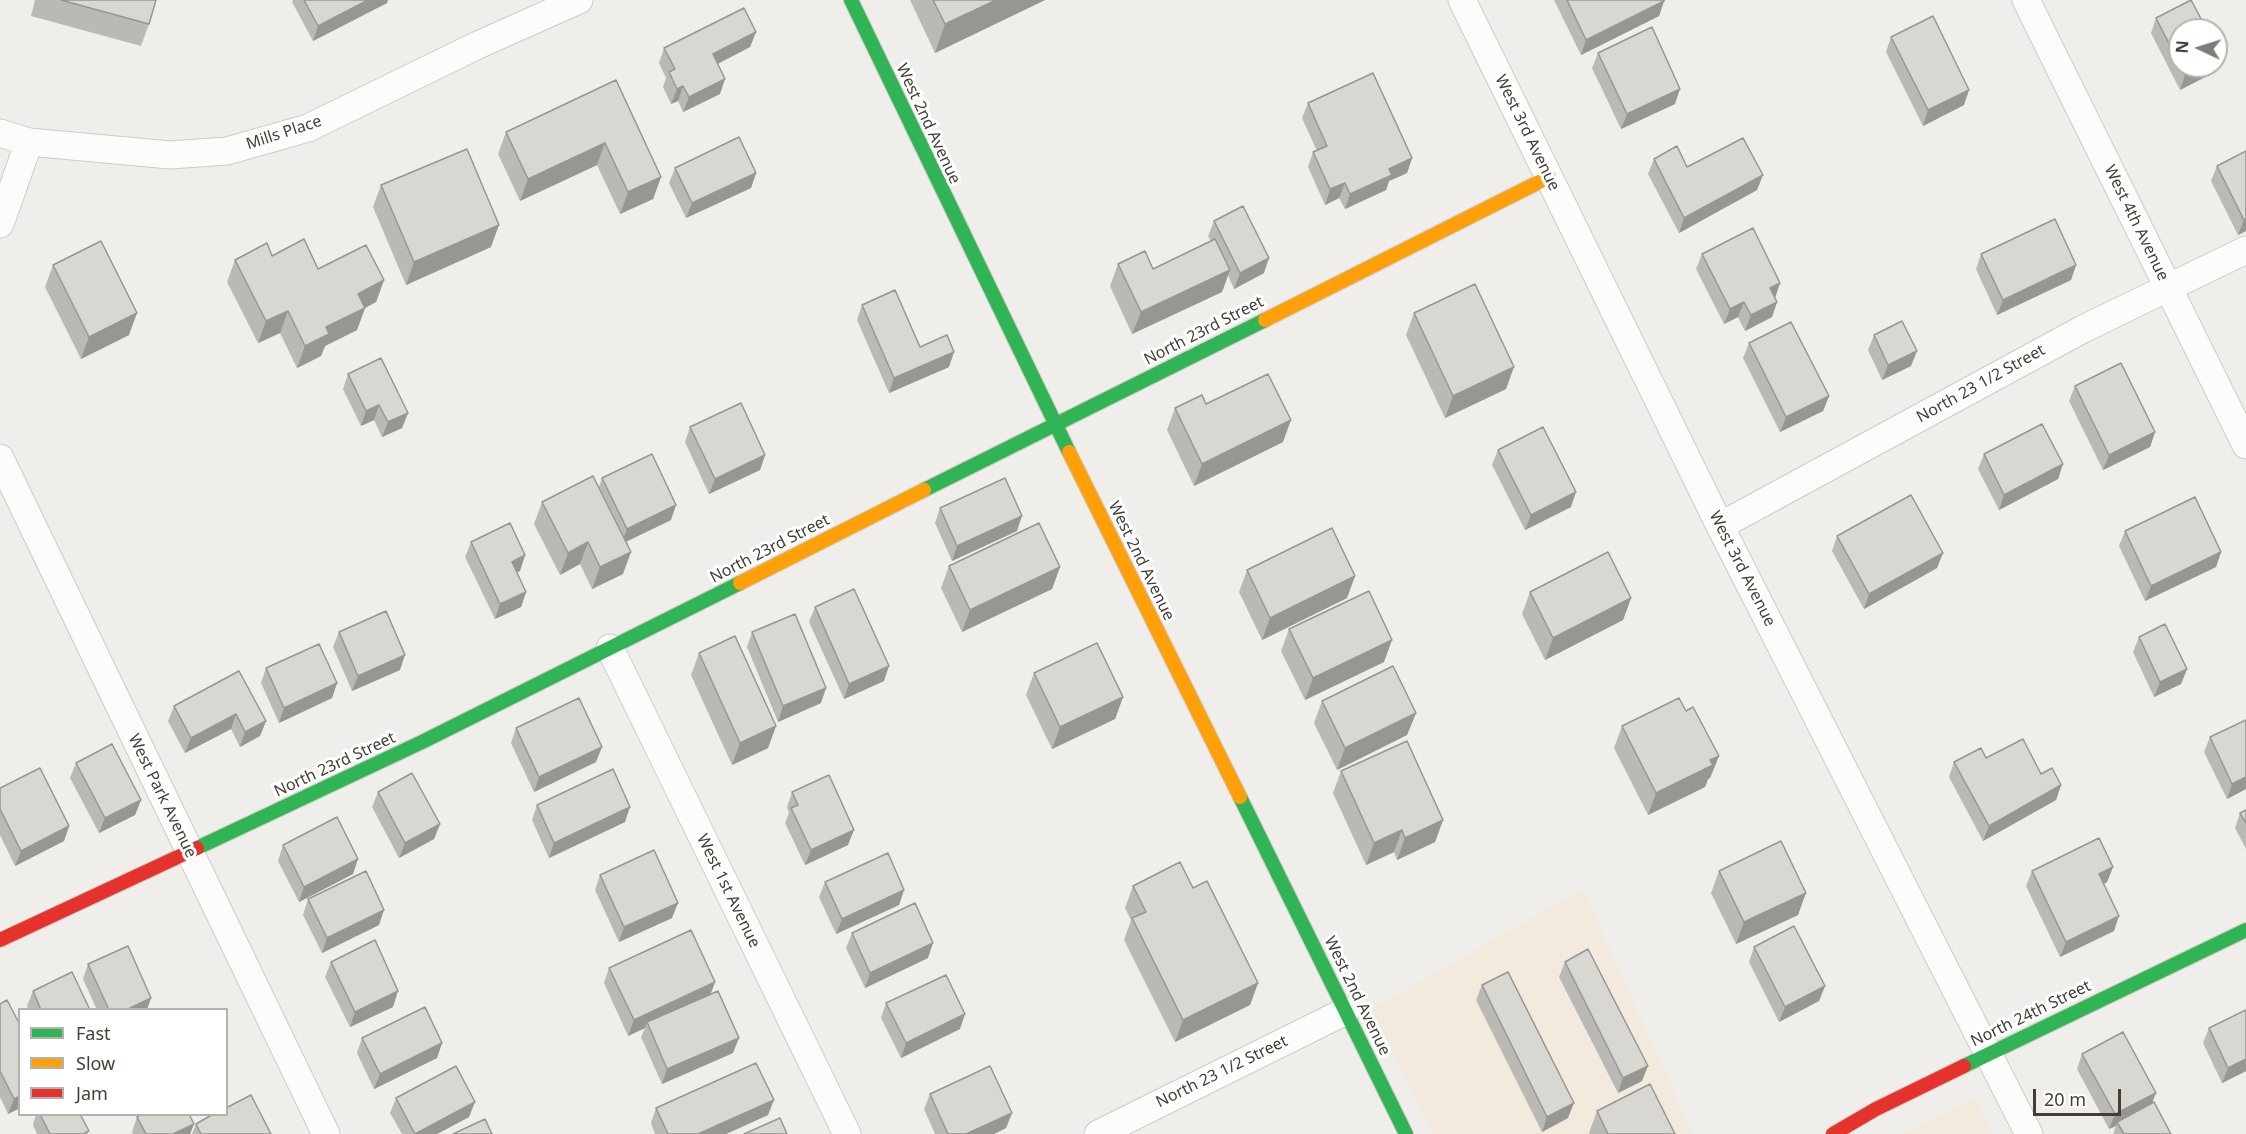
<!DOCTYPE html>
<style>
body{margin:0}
#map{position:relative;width:2246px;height:1134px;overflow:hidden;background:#efeeea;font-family:"Noto Sans",sans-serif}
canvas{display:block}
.legend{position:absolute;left:18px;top:1008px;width:210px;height:108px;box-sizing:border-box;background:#fff;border:2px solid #b4b2af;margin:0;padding:8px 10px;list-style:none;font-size:18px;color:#443f36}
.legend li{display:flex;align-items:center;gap:12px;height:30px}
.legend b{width:30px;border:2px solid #b4b2af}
.north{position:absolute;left:2168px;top:18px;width:60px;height:60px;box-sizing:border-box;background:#fff;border:2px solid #b4b2af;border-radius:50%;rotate:274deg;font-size:16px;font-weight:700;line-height:24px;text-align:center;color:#443f36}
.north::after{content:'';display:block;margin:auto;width:21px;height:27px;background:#807c75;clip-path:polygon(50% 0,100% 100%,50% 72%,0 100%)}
.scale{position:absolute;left:2033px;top:1089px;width:88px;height:27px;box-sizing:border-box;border:3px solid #443f36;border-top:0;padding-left:8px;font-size:18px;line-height:21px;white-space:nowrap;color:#443f36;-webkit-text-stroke:4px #fff;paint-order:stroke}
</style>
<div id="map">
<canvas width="2246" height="1134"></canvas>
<ul class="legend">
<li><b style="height:8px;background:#30b455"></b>Fast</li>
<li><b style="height:8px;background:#ff9f0a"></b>Slow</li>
<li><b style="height:8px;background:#e5322d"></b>Jam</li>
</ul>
<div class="north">N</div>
<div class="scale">20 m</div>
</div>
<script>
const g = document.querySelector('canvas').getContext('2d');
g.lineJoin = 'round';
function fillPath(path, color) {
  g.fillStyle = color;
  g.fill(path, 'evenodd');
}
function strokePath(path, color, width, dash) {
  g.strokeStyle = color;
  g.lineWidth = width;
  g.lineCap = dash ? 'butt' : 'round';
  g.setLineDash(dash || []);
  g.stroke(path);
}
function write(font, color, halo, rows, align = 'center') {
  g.font = font + ' "Noto Sans",sans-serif';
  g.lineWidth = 6;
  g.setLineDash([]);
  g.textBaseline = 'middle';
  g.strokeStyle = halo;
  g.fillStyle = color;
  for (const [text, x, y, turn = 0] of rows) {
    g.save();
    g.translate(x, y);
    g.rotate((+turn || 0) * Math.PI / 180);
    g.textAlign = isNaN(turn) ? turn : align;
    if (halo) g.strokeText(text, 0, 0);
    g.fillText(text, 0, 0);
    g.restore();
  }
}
fillPath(new Path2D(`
 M1583,889l110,245h-261l-61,-125z
 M1975,1097l18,37h-92z`), '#f1eadd');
const street = new Path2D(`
 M1462,0l258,526 309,608
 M2026,0l220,445
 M0,133l29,9 141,13 57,-4 81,-23 170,-83 101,-45
 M0,224l29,-82
 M0,458l326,676
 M1720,526l363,-197 163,-79
 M610,648l237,486
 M1098,1134l248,-123`);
const fast = new Path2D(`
 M851,0l218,452
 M924,490l341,-170
 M1240,797l166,337
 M197,848l225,-106 318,-159
 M1964,1066l282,-136`);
const slow = new Path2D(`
 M1265,320l284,-143
 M1069,452l171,345
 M740,583l184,-93`);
const jam = new Path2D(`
 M0,940l197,-92
 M1833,1134l43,-25 88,-43`);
strokePath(street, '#cdccc7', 29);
strokePath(fast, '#cecbc1', 16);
strokePath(slow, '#cecbc1', 16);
strokePath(jam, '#cecbc1', 16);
strokePath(street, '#fdfcfc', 27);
strokePath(fast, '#30b455', 14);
strokePath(slow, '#ff9f0a', 14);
strokePath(jam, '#e5322d', 14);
fillPath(new Path2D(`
 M35,0h121l-7,24 -8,22 -110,-30z
 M293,0h95l-1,3 -74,38 -21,-39z
 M910,0h135l-110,53z
 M1554,0h110v1l-5,15 -78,39z
 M2156,18l65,38 -6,16 -35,18 -29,-57z
 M756,32l-6,15 -32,17 2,30 -37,18 -5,-11 -7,3 -8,-17 3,-9 -7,-15 5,-15z
 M1891,37l73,68 -41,21 -37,-74z
 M1598,53l77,51 -54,25 -29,-61z
 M616,80l45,97 -8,22 -33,15 -23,-49 -77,36 -22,-47 8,-22z
 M1308,103l104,55 -5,15 -18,8 -3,9 -41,19 -6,-11 -14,7 -17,-38 5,-15 4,-1 -15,-33z
 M2246,151v80l-8,4 -27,-54 6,-15z
 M1654,159l33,8 70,23 -78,43 -31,-59z
 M675,168l81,5 -5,15 -65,30 -17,-35z
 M381,185l110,62 -85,38 -33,-78z
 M1214,221l50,52 -30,16 -6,-14 -6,17 -90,42 -22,-48 8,-22 35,5 58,-28 -3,-5z
 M1702,254l78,29 -5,15 2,4 -5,15 -27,14 -7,-14 -14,7 -28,-55z
 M1981,254l95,11 -5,15 -74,35 -21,-46z
 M272,256l46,13 66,11 -8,22 -11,6 -8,22 -32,16 -4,10 -24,12 -17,-35 -22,10 -31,-61 8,-22z
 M53,265l76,70 -48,24 -36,-72z
 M862,305l58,42 29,20 -60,26 -32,-73z
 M1414,313l92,76 -61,29 -39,-83z
 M1874,335l37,31 -29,14 -14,-30z
 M1749,343l80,53 -6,15 -43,21 -37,-74z
 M348,374l60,39 -6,15 -20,9 -8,-17 -13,6 -18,-37z
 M2075,386l80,46 -5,15 -47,23 -34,-69z
 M1206,404l77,38 -89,44 -27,-56 8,-22z
 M690,427l75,28 -5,15 -51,24 -24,-52z
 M1498,450l73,57 -46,23 -33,-65z
 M1984,454l79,10 -5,15 -59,31 -21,-41z
 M602,478l69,42 -45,22 -3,32 -31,15 -12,-25 -20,11 -26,-51 8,-22 57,-15z
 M940,508l77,23 -65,30 -17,-38z
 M2125,531l96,21 -5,15 -71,34 -26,-55z
 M1837,536l100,32 -73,41 -32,-58z
 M471,542l54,13 -5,16 -3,1 9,20 -5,15 -26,12 -30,-62z
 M949,566l111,1 -8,22 -90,43 -21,-44z
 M1247,570l108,6 -8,22 -85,42 -23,-48z
 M1530,592l101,6 -8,22 -78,40 -23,-46z
 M815,607l69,74 -40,18 -35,-77z
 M1289,629l95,33 -79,38 -24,-49z
 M339,632l61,38 -48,21 -19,-44z
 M752,632l69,71 -43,19 -31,-75z
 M2139,637l48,32 -6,15 -27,13 -21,-45z
 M699,653l77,73 -8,22 -36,17 -41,-90z
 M266,668l71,15 -5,15 -53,25 -18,-40z
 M239,671l27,50 -6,15 -20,11 -9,-18 -46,24 -17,-32 6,-15z
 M1034,673l89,24 -8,22 -63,30 -26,-54z
 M1322,701l94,12 -9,22 -70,35 -23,-47z
 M1686,711l33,45 -9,22 -2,1 -3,8 -57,28 -34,-67 8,-22z
 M2246,720v69l-19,10 -23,-47 6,-15z
 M516,728l80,34 -62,30 -23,-49z
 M1986,758l55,16 20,11 -5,15 -73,41 -34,-64 5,-15z
 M76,763l65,37 -6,15 -36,18 -29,-55z
 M1341,771l102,49 -8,22 -38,18 -3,-8 -28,13 -33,-72z
 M0,788l69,38 -5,15 -49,25 -15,-31z
 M378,792l62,32 -6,15 -35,19 -27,-51z
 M792,792l56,53 -43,20 -20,-42 4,-10 -2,-6z
 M537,805l88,17 -76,36 -17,-38z
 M2246,810v39l-11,-21 5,-15z
 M283,845l70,29 -54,28 -21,-41z
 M2113,867l-6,15 -3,2 10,47 -54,26 -34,-71 6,-15z
 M1719,871l79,44 -62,29 -25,-51z
 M600,875l72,43 -53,24 -24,-52z
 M825,882l79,8 -5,15 -63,29 -17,-37z
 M1133,886l60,2 65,95 -8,22 -75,37 -51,-102 7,-20 -6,-12z
 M308,899l71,26 -57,28 -19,-38z
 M852,933l76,25 -63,30 -19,-40z
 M1754,947l71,39 -6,15 -40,21 -30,-60z
 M331,962l62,45 -43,20 -25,-50z
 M1565,962l77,119 -24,12 -59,-116z
 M88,964l59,46h-50l-14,-31z
 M609,968l106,14 -4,12 22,59 -71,31 -21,-47 4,-9 -17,8 -24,-53z
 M1482,985l86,133 -26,14 -66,-132z
 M33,991l57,19h-61l-2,-4z
 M886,1003l74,26 -59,29 -20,-40z
 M0,1004l20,104 -12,6 -8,-17z
 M2209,1028l37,43 -24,12 -19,-40z
 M362,1038l80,5 -5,15 -63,31 -17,-36z
 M2082,1054l70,49 19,31h-58l3,-8 -7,3 -32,-60z
 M930,1094l82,19 -6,15 -12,6h-59l-11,-25z
 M396,1098l73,19 -32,17h-35l-12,-21z
 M656,1108l112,7 -42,19h-71l-4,-11z
 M1597,1111l78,23h-85l-1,-1z
 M36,1114h44l8,20h-51l-4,-9z
 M137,1117l57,7 -4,10h-57l-1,-2z
 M196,1124l75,10h-79z`), '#bbb9b5');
fillPath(new Path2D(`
 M368,0h20l-1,3 -74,38 5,-15z
 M996,0h49l-110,53 10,-29z
 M1664,1l-5,15 -78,39 5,-15z
 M756,32l-6,15 -43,22 6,-15z
 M2221,56l-6,16 -35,18 5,-15 17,-9h14v-7z
 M725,79l-5,15 -37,18 6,-15z
 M683,86l-5,15 -7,3 6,-15z
 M1680,89l-5,15 -54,25 6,-15z
 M1969,90l-5,15 -41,21 5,-16z
 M605,143l-8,22 -77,36 8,-22z
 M1412,158l-5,15 -18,8 -3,9 -41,19 5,-15 39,-25z
 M756,173l-5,15 -65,30 6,-15z
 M1763,175l-6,15 -78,43 5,-15z
 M661,177l-8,22 -33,15 8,-22z
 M1345,183l-6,15 -14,7 5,-16z
 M2246,219v12l-8,4 6,-15z
 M499,225l-8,22 -85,38 8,-23z
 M1269,258l-5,15 -30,16 6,-16z
 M2076,265l-5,15 -74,35 6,-15z
 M1230,270l-8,22 -90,42 9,-22z
 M384,280l-8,22 -11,6 -8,22 -32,16 -4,10 -24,12 8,-22 21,-19 32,-33z
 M1780,283l-5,15 -5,-10z
 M1744,302l-6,15 -14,7 6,-15z
 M1777,302l-5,15 -27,14 6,-16z
 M288,311l-8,22 -22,10 8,-22z
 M137,313l-8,22 -48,24 8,-22z
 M1917,351l-6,15 -29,14 6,-15z
 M954,352l-5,15 -60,26 5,-15z
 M1514,367l-8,22 -61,29 8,-22z
 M1829,396l-6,15 -43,21 6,-15z
 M379,405l-5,15 -13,6 5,-15z
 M408,413l-6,15 -20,9 6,-15z
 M1291,420l-8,22 -89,44 8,-22z
 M2155,432l-5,15 -47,23 6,-15z
 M765,455l-5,15 -51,24 6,-15z
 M2063,464l-5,15 -59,31 5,-15z
 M1576,492l-5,15 -46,23 6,-15z
 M676,505l-5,15 -50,24 6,-15z
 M1022,516l-5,15 -65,30 5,-15z
 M588,542l-8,22 -20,11 8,-22z
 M631,552l-8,22 -31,15 8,-22z
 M2221,552l-5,15 -71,34 6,-15z
 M1943,553l-6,15 -73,41 5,-15z
 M525,555l-5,16 -13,6 5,-15z
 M1060,567l-8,22 -90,43 8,-22z
 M1355,576l-8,22 -85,42 8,-22z
 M526,592l-5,15 -26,12 5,-15z
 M1631,598l-8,22 -78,40 8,-22z
 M1392,640l-8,22 -79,38 8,-22z
 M405,655l-5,15 -48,21 6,-15z
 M889,666l-5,15 -40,18 5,-15z
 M2187,669l-6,15 -27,13 6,-15z
 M337,683l-5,15 -53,25 5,-15z
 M826,688l-5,15 -43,19 5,-16z
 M1123,697l-8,22 -63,30 8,-22z
 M1416,713l-9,22 -70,35 8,-22z
 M236,714l-5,15 -46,24 6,-15z
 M266,721l-6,15 -20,11 5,-15z
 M776,726l-8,22 -36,17 8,-22z
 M602,747l-6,15 -62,30 5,-15z
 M1719,756l-9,22 -2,1 -3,8 -57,28 8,-22z
 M2246,777v12l-19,10 5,-15z
 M2061,785l-5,15 -73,41 6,-15z
 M141,800l-6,15 -36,18 6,-15z
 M630,807l-5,15 -76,36 5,-15z
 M1443,820l-8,22 -38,18 8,-22z
 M440,824l-6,15 -35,19 6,-15z
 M69,826l-5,15 -49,25 6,-15z
 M854,830l-6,15 -43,20 6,-15z
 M1402,830l-8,22 -28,13 8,-22z
 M358,859l-5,15 -54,28 5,-15z
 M2113,867l-6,15 -14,7 6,-15z
 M904,890l-5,15 -63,29 6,-15z
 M1806,893l-8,22 -62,29 8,-22z
 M678,903l-6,15 -53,24 5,-15z
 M384,910l-5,15 -57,28 5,-15z
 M2119,916l-5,15 -54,26 6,-15z
 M933,943l-5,15 -63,30 5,-15z
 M715,982l-6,15 -62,25 -2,6 -17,8 6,-16z
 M1258,983l-8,22 -75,37 8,-22z
 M1825,986l-6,15 -40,21 6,-15z
 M398,991l-5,16 -43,20 5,-15z
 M151,998l-4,12h-21z
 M965,1014l-5,15 -59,29 5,-15z
 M739,1038l-6,15 -71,31 5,-15z
 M442,1043l-5,15 -63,31 6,-15z
 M2246,1059v12l-24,12 6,-15z
 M1648,1066l-6,15 -24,12 5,-15z
 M2156,1093l-6,15 -33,14 -1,4 -7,3 6,-15z
 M20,1096v12l-12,6 6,-15z
 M774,1100l-6,15 -42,19h-28z
 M475,1102l-6,15 -32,17h-23z
 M1574,1103l-6,15 -26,14 5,-15z
 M1012,1113l-6,15 -12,6h-28z
 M194,1124l-4,10h-17z`), '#989693');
const building = new Path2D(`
 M61,0h95l-7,24z
 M304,0h64l-50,26z
 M933,0h63l-51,24z
 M1567,0h97v1l-78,39z
 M2191,0l16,30h-27v35l-24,-47z
 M744,8l12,24 -43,22 12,25 -36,18 -6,-11 -6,3 -8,-17 6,-3 -11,-21z
 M1933,16l36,74 -41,20 -37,-73z
 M1652,27l28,62 -53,25 -29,-61z
 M2216,47l5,9 -5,3z
 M2180,66h22l-17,9z
 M1373,73l39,85 -23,11 3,6 -42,19 -5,-11 -15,6 -17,-37 14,-6 -19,-43z
 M616,80l45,97 -33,15 -23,-49 -77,36 -22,-47z
 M739,137l17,36 -64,30 -17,-35z
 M1743,138l20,37 -79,43 -30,-59 23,-13 10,21z
 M467,149l32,76 -85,37 -33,-77z
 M2246,151v68l-2,1 -27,-54z
 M1243,206l26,52 -29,15 -26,-52z
 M2055,219l21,46 -73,35 -22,-46z
 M1753,228l27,55 -10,5 7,14 -26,13 -7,-13 -14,7 -28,-55z
 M304,239l14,30 48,-24 18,35 -26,14 7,14 -39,19 3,7 -24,12 -17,-35 -22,10 -31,-61 32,-17 5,13z
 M1215,239l15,31 -89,42 -23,-48 27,-13 8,18z
 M101,241l36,72 -48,24 -36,-72z
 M1475,284l39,83 -61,29 -39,-83z
 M895,290l25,57 27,-12 7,17 -60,26 -32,-73z
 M1902,321l15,30 -29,14 -14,-30z
 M1791,322l38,74 -43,21 -37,-74z
 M381,358l27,55 -20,9 -9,-17 -13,6 -18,-37z
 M2121,363l34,69 -46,23 -34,-69z
 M1268,374l23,46 -89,44 -27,-56 27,-13 4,9z
 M741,403l24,52 -50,24 -25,-52z
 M2042,424l21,40 -59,31 -20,-41z
 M1543,427l33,65 -45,23 -33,-65z
 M652,454l24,51 -49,24 -25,-51z
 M593,476l38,76 -31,15 -12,-25 -20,11 -26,-51z
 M1005,478l17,38 -65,30 -17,-38z
 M1911,495l32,58 -74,41 -32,-58z
 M2195,497l26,55 -70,34 -26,-55z
 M510,523l15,32 -13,7 14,30 -26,12 -29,-62z
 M1039,523l21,44 -90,43 -21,-44z
 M1332,528l23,48 -85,42 -23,-48z
 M1608,552l23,46 -78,40 -23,-46z
 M854,589l35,77 -40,18 -34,-77z
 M1369,591l23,49 -79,38 -24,-49z
 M386,611l19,44 -47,21 -19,-44z
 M795,614l31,74 -43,18 -31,-74z
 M2165,624l22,45 -27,13 -21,-45z
 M735,636l41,90 -36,17 -41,-90z
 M1097,643l26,54 -63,30 -26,-54z
 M319,644l18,39 -53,25 -18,-40z
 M1393,666l23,47 -71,35 -23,-47z
 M239,671l27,50 -21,11 -9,-18 -45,24 -17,-32z
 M579,698l23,49 -63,30 -23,-49z
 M1679,698l7,13 7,-4 26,49 -9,4 3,5 -57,28 -34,-67z
 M2246,720v57l-14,7 -22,-47z
 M2023,739l18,35 11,-6 9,17 -72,41 -35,-64 27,-14 5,10z
 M1407,741l36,79 -38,18 -3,-8 -28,13 -33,-72z
 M112,744l29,56 -36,18 -29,-55z
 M40,768l29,58 -48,25 -21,-42v-21z
 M613,769l17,38 -76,36 -17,-38z
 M412,773l28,51 -35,19 -27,-51z
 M829,775l25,55 -43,20 -20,-42 7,-3 -6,-13z
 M2246,810v13l-6,-10z
 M337,817l21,42 -54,28 -21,-42z
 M2099,838l14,29 -14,7 20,42 -53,26 -34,-71z
 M1781,841l25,52 -62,29 -25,-51z
 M654,850l24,53 -54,24 -24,-52z
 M888,853l16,37 -62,29 -17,-37z
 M1180,862l13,26 14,-7 51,102 -75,37 -51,-102 14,-6 -13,-26z
 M366,871l18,39 -57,28 -19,-39z
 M915,903l18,40 -63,30 -18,-40z
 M1794,926l31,60 -40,21 -31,-60z
 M691,930l24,52 -81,38 -25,-52z
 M375,940l23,51 -43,21 -24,-50z
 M128,946l23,52 -25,12h-17l-21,-46z
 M1588,949l60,117 -25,12 -58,-116z
 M72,972l18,38h-49l-8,-19z
 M1508,972l66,131 -27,14 -65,-132z
 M946,975l19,39 -59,29 -20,-40z
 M718,991l21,47 -72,31 -20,-47z
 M7,1000l13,25v71l-6,3 -14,-28v-67z
 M425,1007l17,36 -62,31 -18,-36z
 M2246,1010v49l-18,9 -19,-40z
 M2123,1032l33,61 -41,21 -33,-60z
 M756,1063l18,37 -76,34h-30l-12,-26z
 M456,1066l19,36 -60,32 -19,-36z
 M990,1066l22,47 -46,21h-18l-18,-40z
 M1650,1084l25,50h-67l-11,-23z
 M251,1095l20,39h-70l-5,-10 17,-10h13v-6z
 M2154,1102l17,32h-47l-7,-12z
 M40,1114h40l9,17 -6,3h-33z
 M142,1114h47l5,10 -21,10h-27l-9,-17z
 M780,1118l7,16h-43z
 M485,1119l7,15h-39z`);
fillPath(building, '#d9d7d2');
strokePath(building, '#989693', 1.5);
write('16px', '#443f36', '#fff', [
 ["West 2nd Avenue",928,124,65],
 ["Mills Place",284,133,-18],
 ["West 3rd Avenue",1527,133,64],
 ["West 4th Avenue",2136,223,64],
 ["North 23rd Street",1204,331,-27],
 ["North 23 1/2 Street",1981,384,-29],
 ["North 23rd Street",770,549,-27],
 ["West 2nd Avenue",1141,561,64],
 ["West 3rd Avenue",1742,569,63],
 ["North 23rd Street",335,765,-25],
 ["West Park Avenue",162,796,64],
 ["West 1st Avenue",728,891,64],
 ["West 2nd Avenue",1357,996,64],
 ["North 24th Street",2031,1014,-26],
 ["North 23 1/2 Street",1222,1072,-26]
]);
</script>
